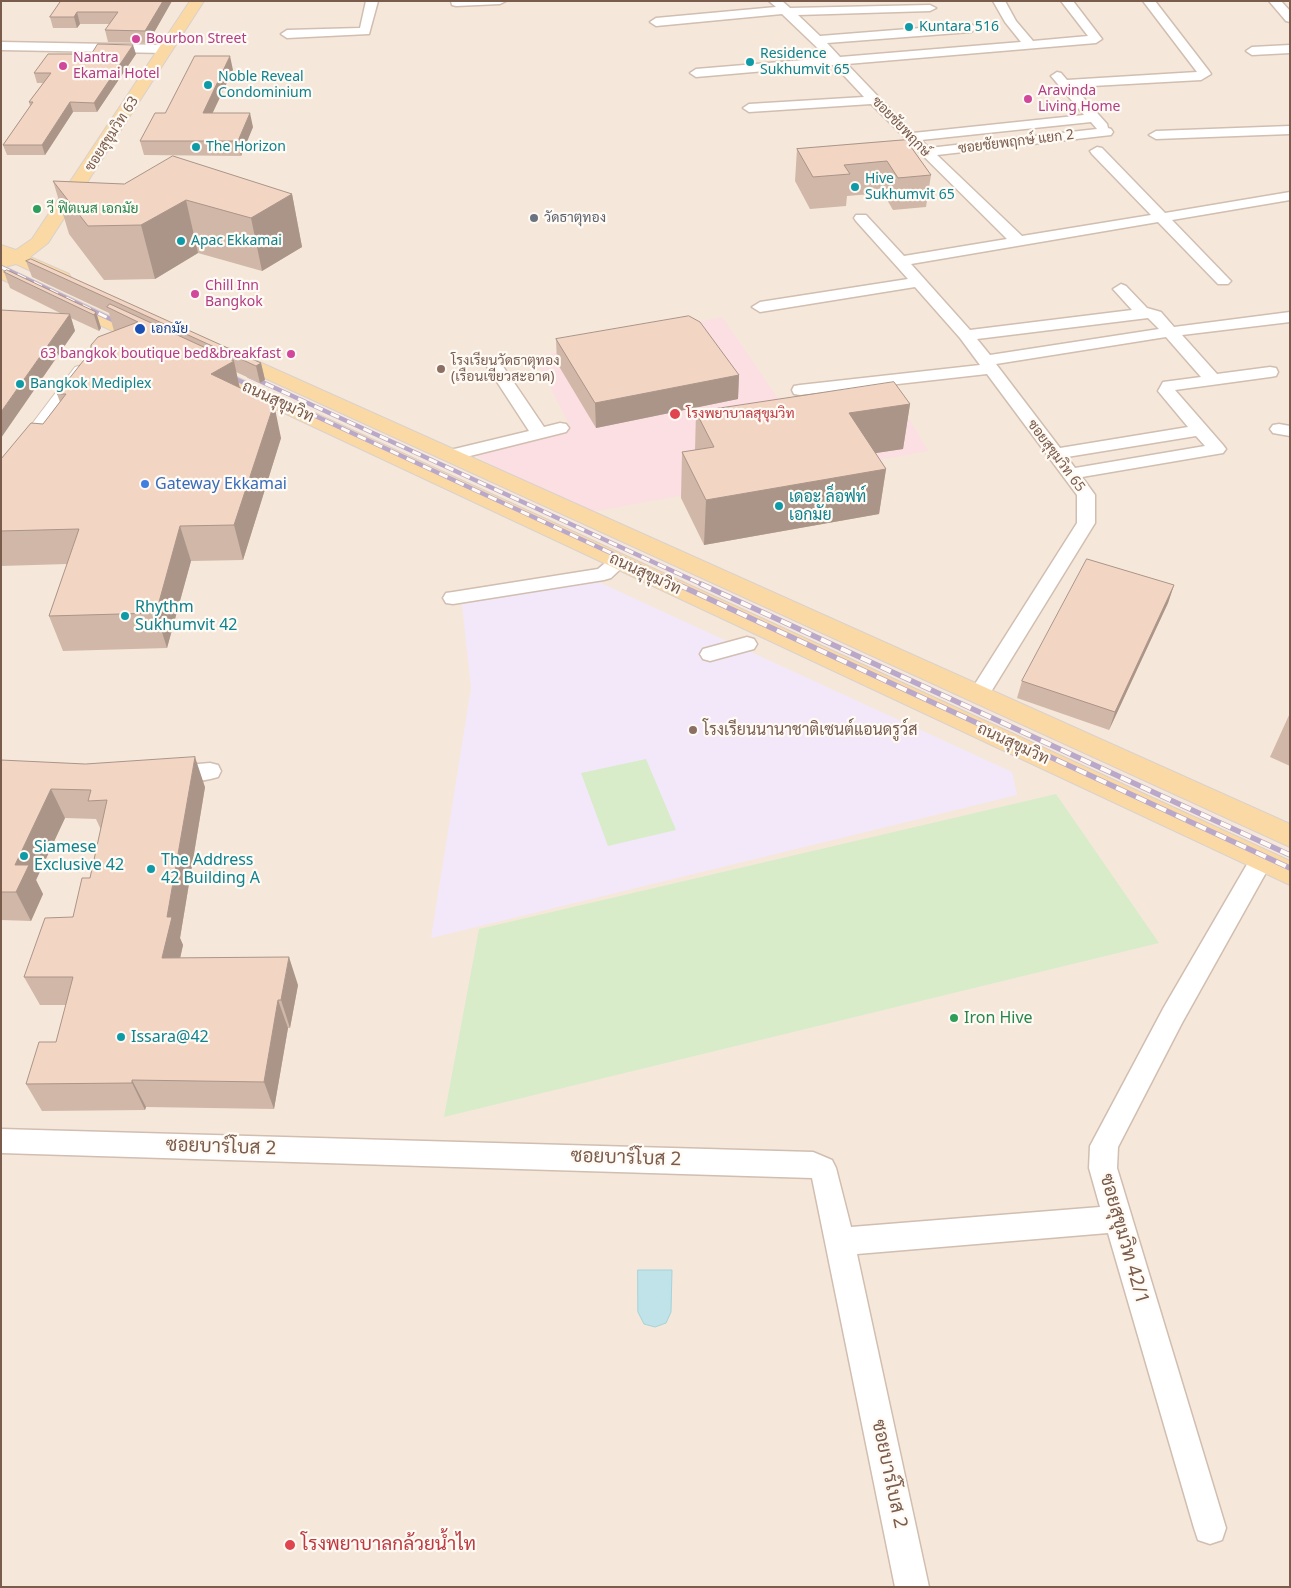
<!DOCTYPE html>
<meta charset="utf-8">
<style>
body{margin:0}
#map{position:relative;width:1291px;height:1588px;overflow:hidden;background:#fdf6ec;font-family:"Noto Sans",sans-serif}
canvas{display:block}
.frame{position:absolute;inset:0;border:2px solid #7a5c4d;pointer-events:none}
</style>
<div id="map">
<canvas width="1291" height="1588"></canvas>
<div class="frame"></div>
</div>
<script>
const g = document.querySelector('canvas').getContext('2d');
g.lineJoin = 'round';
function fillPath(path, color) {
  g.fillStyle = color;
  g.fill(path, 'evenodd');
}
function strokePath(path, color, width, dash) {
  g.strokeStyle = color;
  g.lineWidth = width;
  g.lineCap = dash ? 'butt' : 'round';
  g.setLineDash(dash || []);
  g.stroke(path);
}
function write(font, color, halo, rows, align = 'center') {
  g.font = font + ' "Noto Sans",Sarabun,sans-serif';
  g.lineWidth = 4.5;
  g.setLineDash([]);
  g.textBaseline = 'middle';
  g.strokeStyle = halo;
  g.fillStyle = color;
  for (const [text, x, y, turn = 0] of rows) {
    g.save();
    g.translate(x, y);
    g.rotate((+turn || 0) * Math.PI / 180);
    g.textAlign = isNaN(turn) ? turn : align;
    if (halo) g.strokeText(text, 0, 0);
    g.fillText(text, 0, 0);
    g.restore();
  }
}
fillPath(new Path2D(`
 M1,1h1289v1586h-1289z`), '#f5e8da');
fillPath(new Path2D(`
 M594,580l418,192 5,23 -586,143 40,-250 -9,-84z`), '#f3e8fa');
fillPath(new Path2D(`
 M722,317l72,105 107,-17 27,46 -348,63 -106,-59 97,-27 -36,-71z`), '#fbdfe3');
fillPath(new Path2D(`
 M646,759l30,71 -68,16 -27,-73z
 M1056,794l103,149 -715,174 35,-188z`), '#d8ecc9');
const water = new Path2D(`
 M638,1270h34l-1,42 -5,11 -11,4 -11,-3 -6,-12z`);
fillPath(water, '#bfe3e8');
strokePath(water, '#a5d3da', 1);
const street = new Path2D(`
 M366,1h12l-9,33 -82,4 -6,-4 6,-4 73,-2z
 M451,1h55l-6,3 -44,2 -4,-1z
 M769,1h13l8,7 140,-3 6,3 -6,3 -132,4 22,21 151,-12 6,4 -6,4 -144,11 13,14 181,-15 -16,-20 -12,-21h12l11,20 17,20 55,-5 -27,-35h12l29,38 -6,4 -249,21 66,69 171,-18 -33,-39 6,-4 4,1 6,7 130,-8 -54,-71h12l54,70 2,3 -10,6 -127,7 33,37 1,4 3,1 2,3 -2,3 -174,20 85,81 129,-21 -59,-61 -2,-3 7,-4 5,1 63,65 125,-21v8l-118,20 56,58 3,3 -3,3h-10l-60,-62 -247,42 59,66 162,-20 -19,-21 8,-5 5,2 21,22 14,4 13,15 116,-15v10l-108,13 35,39 53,-7 6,1 2,4 -2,4 -6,1 -95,13 48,55 3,4 -3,4 -141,24 13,18v28l-109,177 -7,2 -7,-2 -4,-5 109,-172v-28l-90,-121 -187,21 -6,-1 -2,-4 2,-4 6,-1 180,-20 -20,-27 -45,-51 -155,25 -8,-5 8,-5 148,-23 -52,-58 -2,-3 2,-3h10l38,41 103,-17 -136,-135 -122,8 -6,-4 6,-4 115,-7 -30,-32 -138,12 -6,-4 6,-4 132,-11 -46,-44 -126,12 -6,-4 6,-4 120,-11zM1091,122l6,7 -168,19 -8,-8zM1148,318l11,11 -169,26 -13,-16zM1166,337l35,40 -38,5 -5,9 30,36 -128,21 -64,-84zM1196,436l9,10 -130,22 -8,-11z
 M1269,1h12l9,10v11l-4,-1z
 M1,42l165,3 6,4 -6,4 -165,-3z
 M1290,45v8l-38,2 -6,-4 6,-4z
 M1290,126v8l-134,5 -7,-4 7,-4z
 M492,357l6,2 46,68 16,-4 6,1 3,4 -3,4 -108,27h-12l-3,-4 3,-4 83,-20 -45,-69 2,-3z
 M1279,424l11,2v10l-17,-3 -3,-4 3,-4z
 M619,555l7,2 3,4 -18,17 -7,2 -151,24 -7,-1 -3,-5 3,-5 7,-1 145,-23 14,-12z
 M747,637l7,2 3,5 -3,5 -44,12 -7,-2 -3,-5 3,-5z
 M210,763l8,2 3,6 -3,6c-16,5 -40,7 -56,2l-3,-6 3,-6z
 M1261,851l8,3 4,6 -91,163 -64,124 -1,21 109,360 -4,12 -12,4 -12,-4 -4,-12 -86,-295 -251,21 72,333h-34l-83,-409 -811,-25v-24l812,23 19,8 4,8 15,59 249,-20 -11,-39 1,-22 74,-139 89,-153z`);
const secondary = new Path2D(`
 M82,365l7,2 3,4 -83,115 -8,2v-23l74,-98z`);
const primary = new Path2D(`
 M190,1h14l-156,242 -18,14 39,17 2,4 -2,4h-14l-39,-18 -11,3 149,70 3,4 -3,4 -7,2 -146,-68v-34l15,5 16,-11z
 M228,348l1062,476v23l-1069,-489 -3,-4 3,-4z
 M206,363l1084,498v24l-1091,-512 -3,-4 3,-4z`);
strokePath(street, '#d1beb0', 3);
strokePath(secondary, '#d6c0b0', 2);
strokePath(primary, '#dad1cd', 2);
fillPath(street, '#fff');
fillPath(secondary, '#fff');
fillPath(primary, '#fbd9a5');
const railFar1 = new Path2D(`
 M1,267l122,58
 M227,375l453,210
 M249,376l454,209`);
const rail = new Path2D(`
 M677,584l613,284
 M701,584l589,271`);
strokePath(railFar1, '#b9a8c9', 4.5);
strokePath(rail, '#b9a8c9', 5.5);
strokePath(railFar1, '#fffaf3', 3, [9]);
strokePath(rail, '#fffaf3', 4, [11]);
fillPath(new Path2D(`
 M61,1h111l-24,42 -40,-1 -3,-12 5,-6h-30l-3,4h-24l-3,-11z
 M136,54l-39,58h-24l-28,43h-38l-4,-10 27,-39 -1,-4 14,-19h-6l-3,-10z
 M233,70l-21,43 41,14 -12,29 -97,-1 -4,-14 25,-28z
 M906,140l25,35 -5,32 -33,3 -10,-17 -36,3 -1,10 -36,3 -15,-28 2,-32z
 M53,181l239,13 10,53 -40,24 -64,-18 -43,26 -51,1 -35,-46z
 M26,261l235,102 4,17 -5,3 -24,-11 4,16 41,50 -38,122 -52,1 -24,87 -104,3 -14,-35 18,-52 -66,2v-107l42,-35 17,-22 -3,-8 57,-63 -5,-18 -77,-36z
 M4,272l92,40 5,16 -2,3 -28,-13 4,13 -13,-17 -52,-26z
 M556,339l183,36 -1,24 -142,29 -39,-65z
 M910,404l-7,45 -28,4 11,16 -7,45 -175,31 -23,-47 1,-46 13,-2 1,-38z
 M1174,585l-6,18 -59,127 -92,-32 5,-17z
 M1290,713v53l-20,-9z
 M1,760l204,27 -25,151 3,7 -3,13 118,27 -8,43h-2l-14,81 -128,-2 -1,3 -103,1 -16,-27 30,-42 10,-37h-26l-16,-28 49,-60 17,-39 11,-48 -5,-11 -31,-1 -29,62 7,14 -12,27 -30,-1z`), '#d1b7a8');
fillPath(new Path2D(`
 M163,1h9l-24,42 -3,-12z
 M77,12l3,12 -3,4 -3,-11z
 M133,45l3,9 -39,58 -3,-9z
 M230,56l3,14 -27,57 -3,-14z
 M70,102l3,10 -28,43 -3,-10z
 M250,113l3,14 -12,29 -3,-15z
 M292,194l10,53 -40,24 -11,-53z
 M186,200l12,53 -43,26 -14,-54z
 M96,312l5,16 -2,3 -5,-16z
 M70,314l5,17 -74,107v-26z
 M234,361l7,33 -30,-20z
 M261,363l4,17 -5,3 -4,-17z
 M739,375l-1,24 -142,29 -1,-25z
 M274,404l7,34 -38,122 -9,-35z
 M910,404l-7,45 -60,9 6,-45z
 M886,469l-7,45 -175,31 2,-45z
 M180,526l11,35 -24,87 -11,-35z
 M1174,585l-6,18 -59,127 6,-18z
 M195,757l10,30 -25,151 3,7 -9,41 -12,-28 5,-41z
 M51,789l14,29 -29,62 7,14 -12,27 -15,-29 -1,-27z
 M289,957l9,28 -8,43 -9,-28z
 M278,1000l10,28 -14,81 -10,-27z
 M132,1080l14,27 -1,3 -13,-27z`), '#aa9588');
const building = new Path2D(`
 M61,1h102l-18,30 -40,-1 13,-18h-41l-3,5h-24z
 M98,44l35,1 -39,58 -24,-1 -28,43h-39l30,-43h-4l22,-29h-17l14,-19h43z
 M195,56h35l-27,57h47l-12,28h-98l15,-28h10z
 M906,140l25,35 -33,3 -11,-17 -43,4 6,9 -37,3 -16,-28z
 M173,156l119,38 -41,24 -65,-18 -45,25 -53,1 -35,-45 71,3z
 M31,259l230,104 -5,3 -230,-105z
 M7,270l89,42 -2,3 -90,-43z
 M110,304l124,57 -23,13 63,30 -40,121 -54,1 -24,87 -107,3 30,-87 -78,2v-72l30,-36 12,1 23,-30h-9l34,-43v-6l7,-8 40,-15 -31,-15z
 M1,310l69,4 -69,98z
 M689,316l11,6 39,53 -144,28 -39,-64z
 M894,382l16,22 -61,9 37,56 -180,31 -24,-48 32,-5 -18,-35z
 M1087,559l87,26 -59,127 -93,-31z
 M195,757l-28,160h5l-10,41 127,-1 -8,43h-3l-14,82 -132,-2v3l-106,1 13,-42h17l17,-65h-49l21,-59 28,-1 9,-39h8l17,-78 -19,1 3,-11 -40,-1 -36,76h14l-13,27h-15v-132l84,4z`);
fillPath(building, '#f3d5c3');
strokePath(building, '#aa9588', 1);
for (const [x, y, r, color] of [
 [909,27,5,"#0f9aa8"],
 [136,39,5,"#d1479c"],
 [750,62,5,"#0f9aa8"],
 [63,66,5,"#d1479c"],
 [208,85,5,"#0f9aa8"],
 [1028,99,5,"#d1479c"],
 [196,147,5,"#0f9aa8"],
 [855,187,5,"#0f9aa8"],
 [37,209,5,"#2e9e5b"],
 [534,218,5,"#6b7280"],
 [181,241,5,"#0f9aa8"],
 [195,294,5,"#d1479c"],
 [140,329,6,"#1a4fb4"],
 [291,354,5,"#d1479c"],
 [441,369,5,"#8d6e63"],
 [20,384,5,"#0f9aa8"],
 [675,414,6,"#e0444e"],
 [145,484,5,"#3f7fe0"],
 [779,506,5,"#0f9aa8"],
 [125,616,5,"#0f9aa8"],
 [693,730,5,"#8d6e63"],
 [24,856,5,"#0f9aa8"],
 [151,869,5,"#0f9aa8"],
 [954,1018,5,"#2e9e5b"],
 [121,1037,5,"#0f9aa8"],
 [290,1545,6,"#e0444e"]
]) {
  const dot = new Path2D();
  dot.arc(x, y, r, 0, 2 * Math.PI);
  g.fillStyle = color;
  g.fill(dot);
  strokePath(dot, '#fffaf3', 2);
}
write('14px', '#0d838f', '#fffaf3', [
 ["Kuntara 516",919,27],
 ["Residence",760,54],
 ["Sukhumvit 65",760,70],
 ["Noble Reveal",218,77],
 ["Condominium",218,93],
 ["The Horizon",206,147],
 ["Hive",865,179],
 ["Sukhumvit 65",865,195],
 ["Apac Ekkamai",191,241],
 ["Bangkok Mediplex",30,384]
], 'left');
write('14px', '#b23c85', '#fffaf3', [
 ["Bourbon Street",146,39],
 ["Nantra",73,58],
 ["Ekamai Hotel",73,74],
 ["Aravinda",1038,91],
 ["Living Home",1038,107],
 ["Chill Inn",205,286],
 ["Bangkok",205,302],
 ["63 bangkok boutique bed&breakfast",281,354,"right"]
], 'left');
write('14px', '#7a5c4d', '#fffaf3', [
 ["ซอยชัยพฤกษ์",901,127,46],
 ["ซอยสุขุมวิท 63",112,134,-57],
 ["ซอยชัยพฤกษ์ แยก 2",1016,142,-7],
 ["ซอยสุขุมวิท 65",1056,456,53]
]);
write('14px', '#27864d', '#fffaf3', [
 ["วี ฟิตเนส เอกมัย",47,209]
], 'left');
write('14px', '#5b616d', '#fffaf3', [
 ["วัดธาตุทอง",544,218]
], 'left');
write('14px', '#164399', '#fffaf3', [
 ["เอกมัย",151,329]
], 'left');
write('14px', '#785e54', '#fffaf3', [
 ["โรงเรียนวัดธาตุทอง",451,361],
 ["(เรือนเขียวสะอาด)",451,377]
], 'left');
write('14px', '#be3a42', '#fffaf3', [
 ["โรงพยาบาลสุขุมวิท",686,414]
], 'left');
write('16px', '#7a5c4d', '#fffaf3', [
 ["ถนนสุขุมวิท",278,402,25],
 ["ถนนสุขุมวิท",645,574,25],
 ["ถนนสุขุมวิท",1013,744,25]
]);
write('16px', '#366cbe', '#fffaf3', [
 ["Gateway Ekkamai",155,484]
], 'left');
write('16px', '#0d838f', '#fffaf3', [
 ["เดอะ ล็อฟท์",789,497],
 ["เอกมัย",789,515],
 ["Rhythm",135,607],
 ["Sukhumvit 42",135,625],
 ["Siamese",34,847],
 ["Exclusive 42",34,865],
 ["The Address",161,860],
 ["42 Building A",161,878],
 ["Issara@42",131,1037]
], 'left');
write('16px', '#785e54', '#fffaf3', [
 ["โรงเรียนนานาชาติเซนต์แอนดรูว์ส",703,730]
], 'left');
write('16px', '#27864d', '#fffaf3', [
 ["Iron Hive",964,1018]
], 'left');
write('19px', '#7a5c4d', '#fffaf3', [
 ["ซอยบาร์โบส 2",221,1147,2],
 ["ซอยบาร์โบส 2",626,1158,2],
 ["ซอยสุขุมวิท 42/1",1124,1239,74],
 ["ซอยบาร์โบส 2",889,1474,78]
]);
write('19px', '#be3a42', '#fffaf3', [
 ["โรงพยาบาลกล้วยน้ำไท",301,1545]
], 'left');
</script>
